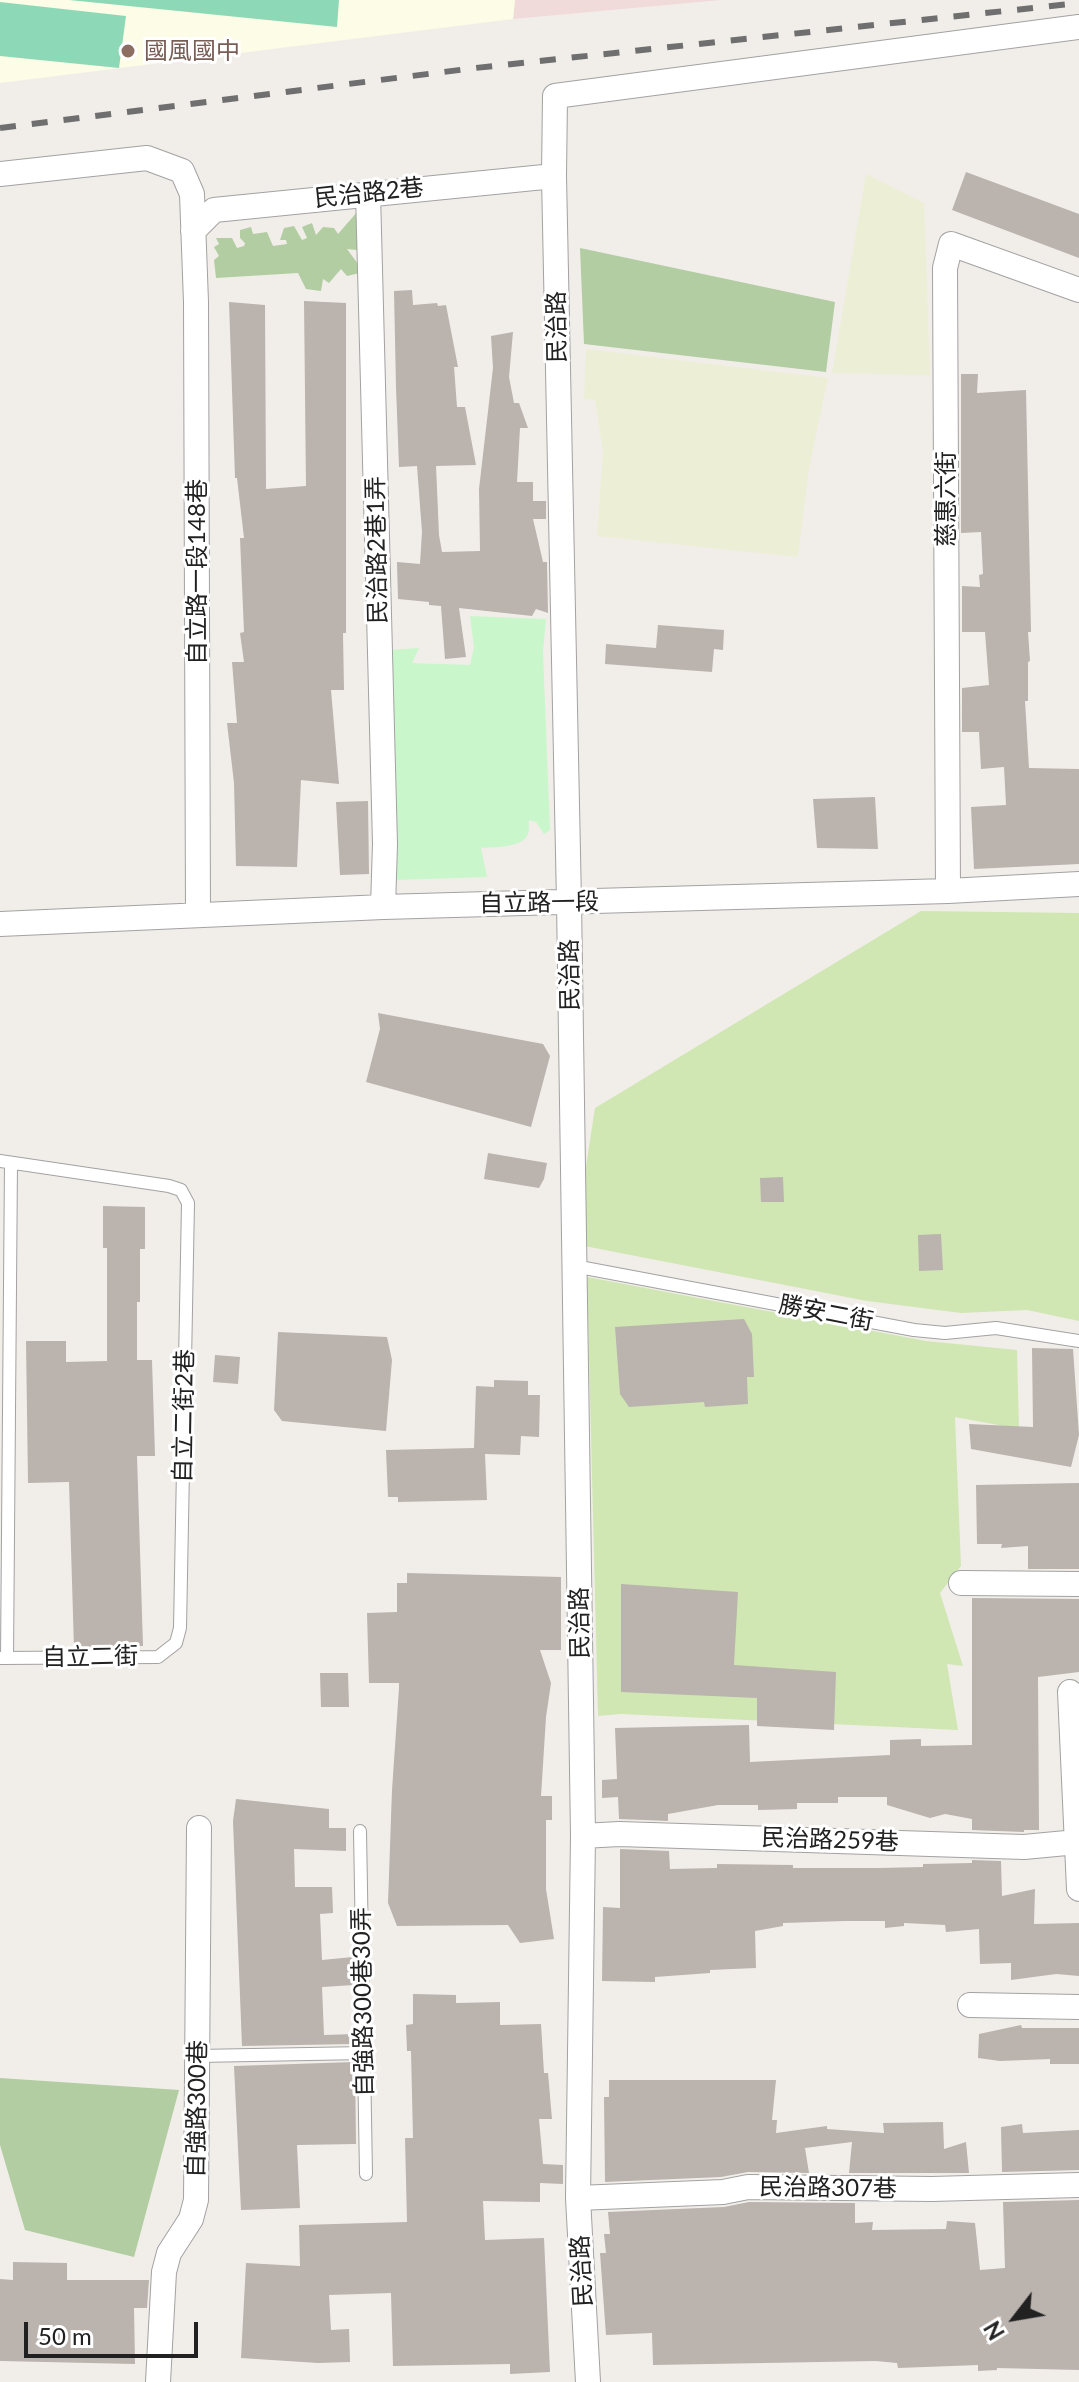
<!DOCTYPE html>
<meta charset="utf-8">
<style>
body{margin:0}
#map{position:relative;width:1079px;height:2382px;overflow:hidden;background:#f1eee9;font-family:Lato,sans-serif}
canvas{display:block}
.north{position:absolute;left:975px;top:2278px;width:80px;height:80px;-webkit-text-stroke:6px #fff;paint-order:stroke;rotate:239deg;font-size:22px;font-weight:700;line-height:32px;text-align:center;color:#212121}
.north::after{content:'';display:block;margin:auto;width:28px;height:36px;background:#212121;clip-path:polygon(50% 0,100% 100%,50% 72%,0 100%)}
.scale{position:absolute;left:24px;top:2322px;width:174px;height:36px;box-sizing:border-box;border:4px solid #212121;border-top:0;padding-left:10px;font-size:24px;line-height:28px;white-space:nowrap;color:#212121;-webkit-text-stroke:6px #fff;paint-order:stroke}
</style>
<div id="map">
<canvas width="1079" height="2382"></canvas>
<div class="north">N</div>
<div class="scale">50 m</div>
</div>
<script>
const g = document.querySelector('canvas').getContext('2d');
g.lineJoin = 'round';
function fillPath(path, color) {
  g.fillStyle = color;
  g.fill(path, 'evenodd');
}
function strokePath(path, color, width, dash) {
  g.strokeStyle = color;
  g.lineWidth = width;
  g.lineCap = dash ? 'butt' : 'round';
  g.setLineDash(dash || []);
  g.stroke(path);
}
function write(font, color, halo, rows, align = 'center') {
  g.font = font + ' Lato,"Noto Sans TC",sans-serif';
  g.lineWidth = 6;
  g.setLineDash([]);
  g.textBaseline = 'middle';
  g.strokeStyle = halo;
  g.fillStyle = color;
  for (const [text, x, y, turn = 0] of rows) {
    g.save();
    g.translate(x, y);
    g.rotate((+turn || 0) * Math.PI / 180);
    g.textAlign = isNaN(turn) ? turn : align;
    if (halo) g.strokeText(text, 0, 0);
    g.fillText(text, 0, 0);
    g.restore();
  }
}
fillPath(new Path2D(`
 M515,0h206l-208,19z`), '#f0dada');
fillPath(new Path2D(`
 M0,0h515l-2,19 -513,64z`), '#fdfce6');
fillPath(new Path2D(`
 M866,174l58,29 6,172 -98,-2z
 M586,349l242,29 -19,90 -11,89 -201,-21 6,-84 -8,-52 -11,-1z`), '#edeed6');
fillPath(new Path2D(`
 M921,911l158,2v408l-52,-11 -66,3 -94,-12 -293,-57 21,-136z
 M587,1277l339,64 91,9 2,79 -64,-12 6,149 -21,27 23,73 -16,-2 11,66 -337,-16 -23,2z`), '#d0e7b3');
fillPath(new Path2D(`
 M358,211l8,40 -19,-2 17,23 -17,4 -6,-7 -12,14 -6,-4 -2,12 -15,-2 -8,-16 -82,5 -2,-18 5,-4 -5,-9 5,-3 -3,-6h16l5,10 7,-2 1,-3 -5,-5v-8l11,-3 2,7 14,-2 6,14 14,-2 -1,-4h-6l4,-12 10,-2 8,14 5,-2 -5,-11 10,-4 4,12 7,-8 11,1 4,6z
 M580,248l255,54 -9,70 -242,-28z
 M0,2078l179,12 -45,167 -109,-27 -25,-85z`), '#b1cda1');
fillPath(new Path2D(`
 M470,616l76,3 -3,33 7,178 -6,4 -8,-12 -7,-2c-1,4 1,9 -1,14 -5,14 -35,13 -47,14l6,29 -91,3 -8,-230 31,-2 -7,15 58,2 4,-18z`), '#caf6cb');
fillPath(new Path2D(`
 M69,0h270l-2,27z
 M0,2l126,14 -7,52 -119,-12z`), '#8dd9b7');
fillPath(new Path2D(`
 M966,172l113,42v44l-127,-48z
 M412,290l1,15 24,-2 1,3 8,-1 12,62h-4l3,40h8l11,58 -40,1 3,69 3,17 38,-1 -1,-62 14,-121 -2,-32 22,-4 -4,45 5,26h5l9,25h-8l-3,54h16v19h13v18h-13l10,43h4l1,51 -12,-4 -4,7 -73,-8 7,49 -21,2 -4,-53 -12,-1v-3l-31,-3 -1,-37 23,2 2,-32 -5,-66 -18,1 -3,-80 -2,-96z
 M304,301l42,2v330h-3l1,57h-13l8,94 -38,-4 -4,87 -61,-1 -2,-83 -7,-60h10l-5,-61h12l-4,-29 4,-1 -4,-94h4l-7,-60h-2l-6,-176 36,3 1,184 40,-3z
 M961,374h17l-1,19 49,-3 5,242h-3l2,29 -2,1v39h-3l4,67 50,1v95l-105,5 -3,-62 35,-2 -2,-38 -23,2 -2,-37h-17v-44l27,-3 -4,-53h-23v-46l18,1 -1,-12 4,-1 -2,-42 -20,1z
 M658,625l66,5 -1,20 -9,-1 -2,23 -107,-8 1,-20 50,4z
 M875,797l3,52 -61,-1 -4,-49z
 M368,801l1,73 -29,1 -4,-73z
 M378,1013l165,31 7,12 -19,71 -165,-45 14,-53z
 M488,1153l59,10 -3,16 -5,9 -55,-9z
 M783,1177l1,25h-23l-1,-24z
 M103,1206l42,1v42h-5v53h-3v58h15l3,96h-18l6,190 -69,2 -5,-166 -41,1 -2,-142h40v21l41,-1v-113h-4z
 M941,1234l2,36 -24,1 -1,-36z
 M744,1319l8,15 2,43h-7l1,27 -43,3 -1,-5 -75,5 -9,-13 -5,-67z
 M278,1332l109,5 5,23 -6,71 -104,-10 -8,-11z
 M1032,1348l41,1 6,86 -8,32 -100,-18 -2,-25 64,3z
 M215,1355l25,2 -2,27 -25,-2z
 M494,1380l34,1v14h12l-1,42 -18,-1 -1,19 -35,-1 2,46 -89,2v-5h-10l-2,-47 88,-2 2,-62 18,1z
 M1079,1483v86h-51v-23l-27,2 1,-4h-25l-1,-59z
 M407,1573l154,4v73h-21l11,33 -5,34 -5,79h11v24h-6v69l8,50 -34,4 -12,-18 -111,1 -9,-23 4,-113 7,-102v-5h-30l-2,-70 30,-1v-29h10z
 M621,1584l117,8 -4,73 102,7 -2,58 -77,-4v-28l-136,-6z
 M972,1598l107,1v73l-41,5 1,153h-15v2l-52,-2v-11l-27,-5 -15,4 -43,-13v-8h-49v6h-41v6l-39,1v-5h-40l-50,9v7l-49,-2 -1,-22 -16,1v-18l15,-1 -2,-51 134,-3 1,37 140,-7v-15l31,-1v7l51,-1z
 M320,1673h28l1,34h-28z
 M236,1799l93,10v19h17v23l-52,-2 1,38h37l1,26 -13,1 2,46 31,-3 1,28 -32,2 2,48 31,-1v10l-113,2 -9,-225z
 M620,1849l49,2 1,18 47,-1v-4l76,1v3h86l44,-1v-3l49,-1v-3l29,1 1,35 33,-7 -1,35 45,-1v53l-23,-2 -45,6v-17l-31,1 -1,-35 -33,3 -1,-7 -41,-2v3l-19,2v-7h-40l-62,2v3l-28,5 1,37 -46,2v3l-55,4v5l-53,-1 1,-74 17,1z
 M413,1994l43,1v8l44,-1v23l41,-1 3,49h4l4,46h-13l4,45 20,1v19l-23,-1v19l-57,-1 2,39 59,-2 6,134 -40,2v-10l-117,2 -2,-73 -62,2 2,35 18,-1 1,33 -32,1 -77,-5 5,-95 54,3 -1,-41 108,-3 -2,-84h8l-2,-87h-4l-1,-26 7,-1z
 M1021,2025l1,3h57v36h-29v-5l-50,2 -22,-3 1,-24z
 M355,2062l1,82 -59,1 3,63 -59,2 -7,-144z
 M609,2080h167l-4,40h5l-1,13 51,-7v3l57,4 -1,-10 60,-1 1,27 22,-7 3,31h-120l3,-31 -47,6 4,25 -61,-1 -27,5 -116,5 -1,-85h5z
 M1022,2124l1,9 56,-3v40l-77,2 -1,-45z
 M1079,2200v170l-82,-2v2l-19,1v-6l-80,3 -1,-5 -21,-2 -223,4 -1,-32 -46,2 -6,-82h6l-2,-19h6l-2,-22 116,-5 25,-5 106,1v20l18,-1 -1,8 74,-1 1,-8 28,2 5,47 25,-2 -2,-66z
 M13,2262l54,1v17h82l-2,28h-13l1,56 -135,-3v-82l13,1z`), '#bab3ae');
const service = new Path2D(`
 M0,1161l169,25 12,4 7,13 -8,425 -4,15 -18,14 -158,1
 M574,1266l340,64 31,3 51,-5 83,13
 M7,1658l4,-495
 M360,1831l6,343
 M197,2056l168,-3`);
const minor = new Path2D(`
 M0,174l147,-16 35,13 10,23 4,108 2,612
 M368,193l17,651 -2,63
 M193,231l21,-21 340,-34
 M948,891l-3,-623 6,-24 128,46
 M0,924l383,-17 565,-16 131,-7
 M961,1583l118,1
 M1070,1692l9,197
 M583,1836l36,-2 405,13 53,-5
 M970,2005l109,2
 M578,2198l145,-6 25,-5 184,2 147,-4
 M158,2382l6,-110 5,-19 22,-34 5,-19 3,-372
 M588,2382l-10,-184 5,-362 -14,-934 -15,-726 1,-80 524,-69`);
strokePath(service, '#a2a2a2', 14);
strokePath(minor, '#a2a2a2', 26);
strokePath(service, '#fff', 12);
strokePath(minor, '#fff', 24);
strokePath(new Path2D(`
 M0,128l475,-60 604,-65`), '#6f6f6f', 6, [16, 16]);
for (const [x, y, r, color] of [
 [128,51,8,"#8d6e63"]
]) {
  const dot = new Path2D();
  dot.arc(x, y, r, 0, 2 * Math.PI);
  g.fillStyle = color;
  g.fill(dot);
  strokePath(dot, '#fff', 3);
}
write('24px', '#785e54', '#fff', [
 ["國風國中",144,51]
], 'left');
write('24px', '#212121', '#fff', [
 ["民治路2巷",369,193,-6],
 ["民治路",557,327,-91],
 ["慈惠六街",946,499,-90],
 ["民治路2巷1弄",377,550,-91],
 ["自立路一段148巷",197,572,-90],
 ["自立路一段",539,903,-1],
 ["民治路",570,975,-91],
 ["勝安二街",826,1313,11],
 ["自立二街2巷",184,1416,-89],
 ["民治路",580,1623,-91],
 ["自立二街",90,1657,-1],
 ["民治路259巷",830,1840,2],
 ["自強路300巷30弄",363,2002,-91],
 ["自強路300巷",197,2109,-89],
 ["民治路307巷",828,2188,1],
 ["民治路",582,2271,-93]
]);
</script>
